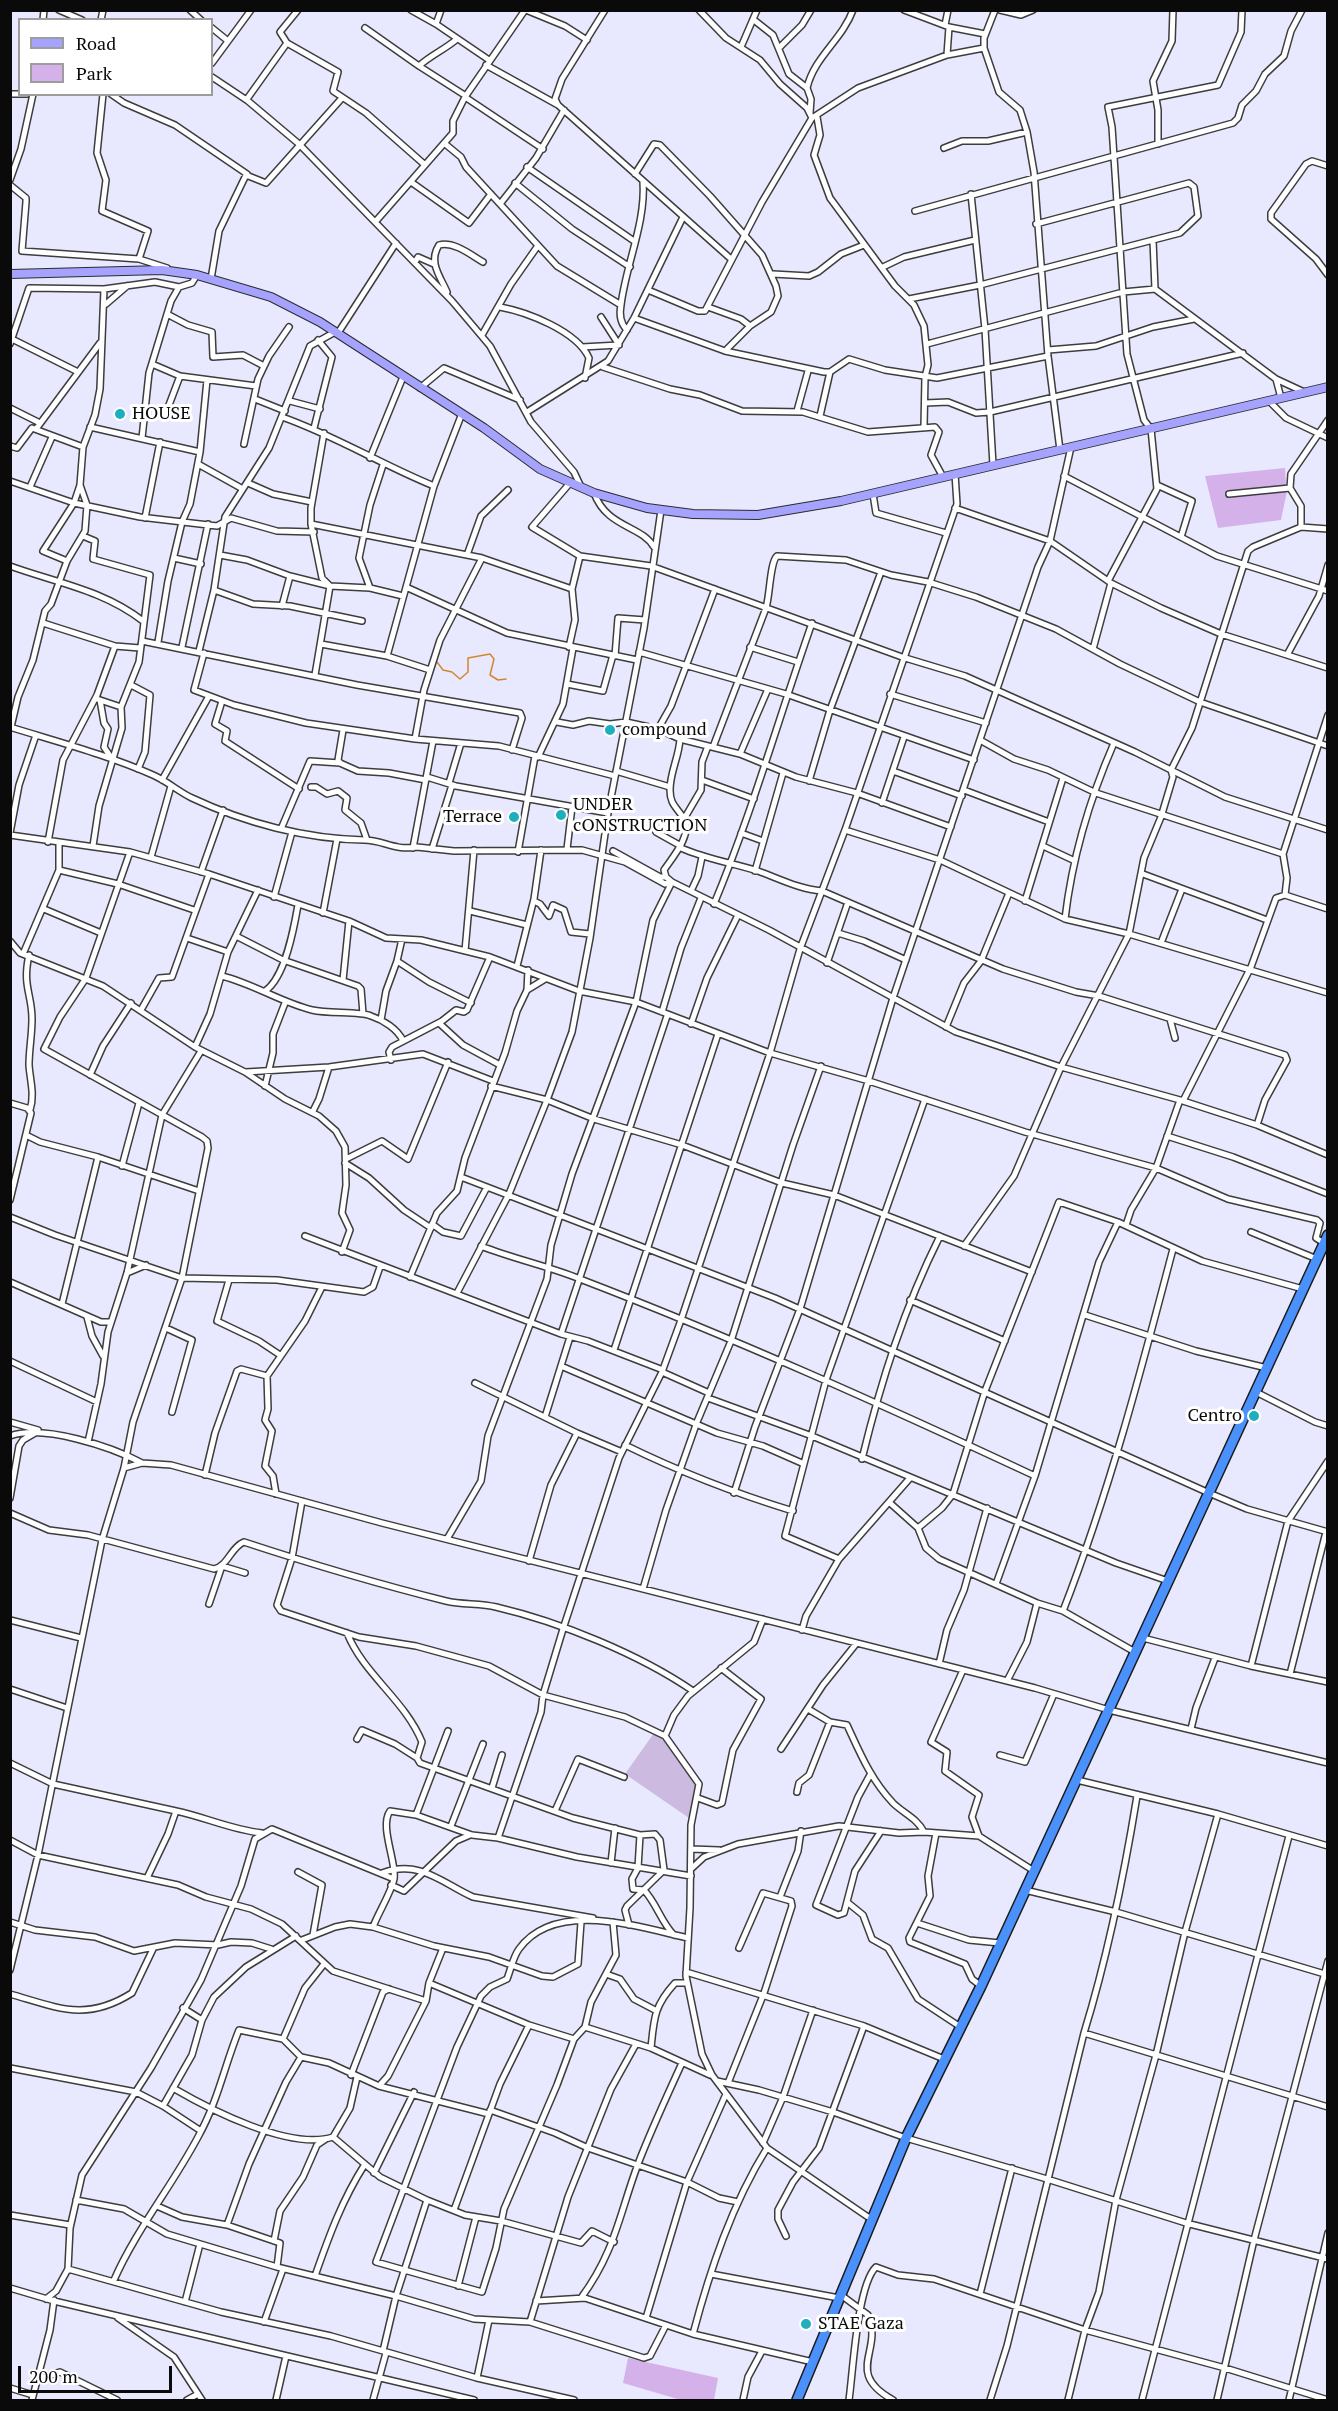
<!DOCTYPE html>
<style>
body{margin:0}
#map{position:relative;width:1338px;height:2411px;overflow:hidden;background:#e8e9ff;font-family:"PT Serif",serif}
canvas{display:block}
.frame{position:absolute;inset:0;border:12px solid #0a0a0a;pointer-events:none}
.legend{position:absolute;left:18px;top:18px;width:195px;height:78px;box-sizing:border-box;background:#fff;border:2px solid #9d9d9d;margin:0;padding:8px 10px;list-style:none;font-size:18px;color:#0a0a0a}
.legend li{display:flex;align-items:center;gap:12px;height:30px}
.legend b{width:30px;border:2px solid #9d9d9d}
.scale{position:absolute;left:18px;top:2366px;width:154px;height:27px;box-sizing:border-box;border:3px solid #0a0a0a;border-top:0;padding-left:8px;font-size:18px;line-height:21px;white-space:nowrap;color:#0a0a0a;-webkit-text-stroke:4px #fff;paint-order:stroke}
</style>
<div id="map">
<canvas width="1338" height="2411"></canvas>
<div class="frame"></div>
<ul class="legend">
<li><b style="height:8px;background:#a6a3ff"></b>Road</li>
<li><b style="height:16px;background:#d5b1ea"></b>Park</li>
</ul>
<div class="scale">200 m</div>
</div>
<script>
const g = document.querySelector('canvas').getContext('2d');
g.lineJoin = 'round';
function fillPath(path, color) {
  g.fillStyle = color;
  g.fill(path, 'evenodd');
}
function strokePath(path, color, width, dash) {
  g.strokeStyle = color;
  g.lineWidth = width;
  g.lineCap = dash ? 'butt' : 'round';
  g.setLineDash(dash || []);
  g.stroke(path);
}
function write(font, color, halo, rows, align = 'center') {
  g.font = font + ' "PT Serif",serif';
  g.lineWidth = 6;
  g.setLineDash([]);
  g.textBaseline = 'middle';
  g.strokeStyle = halo;
  g.fillStyle = color;
  for (const [text, x, y, turn = 0] of rows) {
    g.save();
    g.translate(x, y);
    g.rotate((+turn || 0) * Math.PI / 180);
    g.textAlign = isNaN(turn) ? turn : align;
    if (halo) g.strokeText(text, 0, 0);
    g.fillText(text, 0, 0);
    g.restore();
  }
}
fillPath(new Path2D(`
 M1285,468l1,17 -61,8 2,4 60,-6 -6,29 -63,8 -13,-52z
 M628,2358l90,20 -4,22h-33l-58,-17z`), '#d5b1ea');
fillPath(new Path2D(`
 M654,1733l11,5 33,46 -9,34 -64,-44z`), '#ccbae0');
strokePath(new Path2D(`
 M437,662l6,8 9,2 8,7 8,-7v-14l22,-4 4,5 -4,16 8,5 8,-1`), '#d2872f', 1.5);
const street = new Path2D(`
 M59,10l23,10
 M190,10l11,10
 M298,10l-18,22 7,11 51,29 -5,19 33,22 59,52
 M411,10l25,14 53,36
 M526,10l39,16 22,14
 M605,10l-43,69 -7,20 3,6 173,154
 M699,10l27,28 34,22 20,24 27,24 5,10
 M904,10l45,17 36,7
 M995,10l-11,28v10l15,44 21,18 7,22 7,40 14,184 12,94
 M1000,10l21,5 12,-5
 M43,20l1,-10
 M101,20l2,-10
 M754,20l19,15 16,39 18,14 4,11 -1,14
 M436,24l5,-14
 M945,25l3,-15
 M212,28l16,13
 M365,28l54,38c12,-11 25,-16 38,-27
 M741,47l16,-37
 M779,48l23,-23 9,-15
 M947,55l2,-28
 M212,63l39,-53
 M486,65l72,40
 M419,66l47,30
 M212,77l36,24 51,43 153,157 38,45 41,76 43,50 7,15
 M807,88c7,-31 35,-48 46,-78
 M10,94h17
 M103,94l-6,59 9,27 -4,31 46,20 -9,28
 M111,94l13,9 51,22 72,49
 M465,97l78,52
 M247,99l40,-56
 M817,117l3,18 -6,20 16,43 65,88 19,19 10,21 4,39 -3,12 -1,50
 M444,143l17,14 5,10 91,99 64,39
 M1158,144v-34l-5,-29 19,-40 1,-31
 M944,148l18,-7h26l39,-9
 M1328,166l-16,-5 -6,3 -35,49v6l45,40 12,16
 M527,167l107,74
 M10,180l11,-31 12,-55
 M411,182l58,41 22,-29
 M515,183l57,46 58,38
 M10,185l16,13v4l-4,49 117,8 28,9
 M971,194l14,135 8,136
 M500,204l36,-46 28,-48
 M915,211l318,-88 5,-5 4,-13 14,-14 9,-17 19,-18 7,-25 11,-21
 M376,221l77,-88v-12l12,-24 60,-87
 M1153,240l2,49
 M415,262l3,-5 16,7
 M883,267l21,-10 71,-17
 M773,274l36,2 9,-4 23,-18 23,-9
 M211,279l8,-48 27,-56 20,8 76,-85
 M648,290l50,21h7l57,-109 50,-84 46,-30 89,-33 37,-7
 M447,292c-7,-16 -19,-30 -8,-47 15,-4 32,10 44,17
 M909,299l71,-14 200,-52 18,-17 -4,-29 -5,-4 -153,41
 M106,304l21,-18
 M500,307c27,5 77,24 89,51l-4,20
 M708,307l33,12 9,7
 M167,314l21,11 24,7 1,25 30,-2 21,11
 M634,318l91,33 25,-25 21,-14 7,-16 -2,-10 -14,-31 -52,-59 -50,-51 -6,-1 -19,30
 M627,330c-7,-7 -8,-15 -6,-25 5,-41 25,-82 22,-124
 M338,333l58,-90
 M482,335l29,-51 26,-37
 M12,339l66,33
 M10,344l19,-56 75,1 51,-7 24,5
 M927,344l196,-52 32,-3 121,90 28,13
 M582,347l37,-2 -18,-28
 M1048,350l48,-4 57,-19 41,-8
 M725,351l99,21h6l19,-13 36,11 52,8 111,-22
 M152,364l28,12 76,10
 M603,367l67,22 30,6 42,16 61,1 65,20 67,-5 4,5 -8,23 12,22
 M1276,379l5,19
 M420,388l24,-20 76,32
 M255,399l30,12
 M290,401l30,8
 M1269,401l17,17 42,20
 M925,403l23,-1 28,11 14,-1 253,-59
 M169,405l11,-29
 M10,408l30,15
 M797,411l11,-40
 M527,412l81,-51 26,-43 49,-101
 M820,416l10,-44
 M282,417c52,18 100,48 152,69
 M90,427l110,25
 M314,428l18,-71 -14,-17
 M36,429l64,-86
 M142,438l7,-65 22,-72 8,-14 13,-4 5,-8
 M244,444l14,-65 11,-23 20,-29
 M10,446l7,2 15,-20 51,19
 M370,458l33,-81
 M198,464l43,24
 M1064,476l153,80 111,35
 M10,481l64,22 66,14 77,9 14,-8 46,13 37,1
 M248,483l25,11 39,8
 M570,483l-38,44 48,29 71,10 251,91 63,19 170,76 90,45 103,33
 M1157,485l35,16 -11,36
 M30,487l22,-50
 M594,493c13,35 47,32 60,54
 M873,494l3,19 70,20
 M1229,494l61,-6
 M955,508l95,33 61,42 50,25 60,26 107,34
 M145,518l15,-76
 M311,524l171,34 90,31
 M1301,527v-21l-11,-18 1,-14 37,-54
 M83,536l12,5 -2,18 57,16 -11,87 -18,45 1,21 -23,78 -6,40
 M220,555l27,5 43,16 40,10 40,2 33,8
 M467,555l14,-39 27,-26
 M174,558l27,6
 M67,561l-24,-10 31,-48 6,-18 3,-38 12,-32 5,-26 4,-100
 M10,566c47,17 93,24 133,55
 M1108,581l49,-92 -6,-60 -7,-9 -17,-66 -15,-227 -4,-20 110,-22 23,-53 1,-22
 M406,587l101,46 130,27
 M370,588l-11,-30 11,-53 13,-40
 M214,590l39,14 37,2 72,15
 M282,606l8,-30
 M43,623l72,23 25,2
 M142,641l215,44 163,28 2,5 -10,32
 M158,642l10,-61 14,-59 8,-18 10,-52 7,-72
 M321,644l66,12 43,14
 M182,647l26,-123
 M569,647l6,-27 -3,-31 8,-33
 M750,647l48,15
 M1093,649l18,-66
 M199,651l15,-61 11,-73 44,-69 41,-102 25,-14
 M639,652l147,42 188,66
 M204,653l-10,37 40,15 72,18 109,16 84,7 116,30
 M1287,655l32,-59 9,-31
 M387,656l47,-170 27,-70
 M615,656l3,-38 27,2
 M315,675l15,-89 -8,-8 -11,-54v-16l13,-75
 M567,684l36,7 10,-36
 M131,685l19,10 -5,57 -7,17
 M890,694l96,29
 M97,699l24,8
 M100,700l4,23 4,6 -4,18 8,12
 M222,701l-7,23 12,7 -2,10 74,48
 M557,722l16,3 16,-4 21,3 16,-2 32,7 22,10 60,15 56,23 61,16 94,34
 M10,727c48,15 98,28 143,48 14,6 26,17 39,23 53,25 114,41 172,42 20,0 29,11 53,7l37,4 128,-1 43,12 40,22 7,-2 97,48 187,102 105,35 119,33 77,25 71,30
 M11,727l7,-30 15,-37 12,-49 6,-7 16,-43 18,-30 2,-26 -7,-20
 M658,729l13,-23 44,-117
 M415,739l9,-49 16,-50 42,-82
 M980,740l34,19 34,11 48,23 187,61
 M713,747l53,-139c4,-13 4,-46 11,-52l69,4 45,15 37,7 48,15 80,32 64,35 80,38 128,44
 M740,754l28,-65
 M538,757l25,-53 10,-56
 M340,763l-2,-3 5,-30
 M616,771l54,16
 M893,771l69,25
 M427,777l29,9 152,27
 M162,780l47,-84
 M702,780l52,19
 M809,781l21,-71 51,-138
 M449,783l12,-40
 M311,787h5l11,7 11,-3 9,7 -2,12 16,13 6,17
 M964,790l85,32
 M882,803l22,-66
 M684,819l17,-29 1,-28 6,-16
 M639,825l6,-4 8,4 3,7 25,14
 M281,829l29,-68 30,2 18,8 31,2 37,7
 M845,830l95,30 125,59 64,15 199,59
 M10,833l9,-48 17,-50
 M741,833l22,8
 M10,835l120,17 79,22 140,47 37,17 35,2 69,17 89,34 57,11 134,51 99,28 156,51 131,36 72,31 89,21 3,3 -4,15 8,5
 M48,842l15,-82 34,-65 18,-49
 M1043,846l32,15
 M413,848l20,-107
 M681,848c25,11 51,15 77,23 22,8 41,18 64,20l181,78 73,23 23,4 186,59 2,5 -22,40 -8,25
 M432,849l20,-64
 M567,849l5,-42
 M613,851l47,26h6
 M518,852l17,-96
 M151,857l20,-71
 M59,870l59,14 76,26
 M755,871l28,-98
 M201,872l22,-62
 M1143,874l124,46
 M691,891l7,-15 4,-19
 M1285,895l43,14
 M274,897l18,-65
 M534,901l6,3 9,12 4,-11 11,5 7,22 19,2
 M1025,901l38,-123
 M714,904c38,-91 65,-187 98,-281
 M44,909l57,24
 M470,911l57,14
 M323,913l14,-74
 M1065,919c7,-60 25,-121 49,-176
 M838,933l26,8 42,19
 M236,936l47,24 75,26 3,3 2,25
 M187,938l41,14
 M10,941l10,12 83,33 92,61 50,25 40,27 34,17 17,15 9,16 1,38 -4,28 8,17 -8,22
 M1161,943l21,-54
 M465,951l9,-101
 M23,954l36,-84v-27
 M29,955c-7,31 3,39 3,64 0,16 -3,31 -3,46 1,15 6,30 1,45
 M397,961l32,21 42,21
 M827,963l21,-61
 M517,966l17,-67 7,-49
 M222,976c32,8 58,26 90,34 17,4 48,1 59,6 12,4 27,13 32,25
 M343,980l6,-59
 M527,990l18,-11
 M265,991c20,-13 29,-63 33,-86
 M141,1010l18,-32 13,-1 37,-103
 M662,1012l19,-64 20,-50
 M1170,1019l5,19
 M381,1020l5,-29 11,-30 5,-22
 M439,1023l24,22 37,20
 M691,1024l16,-46 31,-63
 M946,1027l18,-44 17,-22 28,-68
 M195,1047l15,-33 18,-62 30,-62
 M391,1060l-2,-8 3,-5 50,-26 14,-11 8,2 3,-2 23,-53
 M246,1072l83,-5 94,-13 70,27
 M90,1075l13,-29 28,-43
 M265,1086l8,-33v-19l12,-31
 M491,1086l56,14 47,19 88,26 100,38 52,12 198,77
 M1183,1101l68,-134 25,-69 9,-3 2,-17 -4,-24 45,-139
 M10,1103l17,5 4,5 -21,87
 M313,1111l6,-12 10,-32
 M26,1135l14,7 58,15 101,34
 M1167,1136l66,21 95,37
 M346,1159l36,-18 26,18 40,-97
 M345,1163l24,15 35,32 27,18
 M122,1166l17,-63
 M461,1177l314,121 434,195 38,16 81,23
 M10,1217l45,18 127,43 95,2 87,12 9,-5 7,-20
 M432,1224l11,8 18,4 26,-49
 M1126,1225l5,-15 25,-42 24,-68
 M1251,1232l66,27
 M305,1236l256,98 27,7 75,29
 M481,1246c33,13 67,20 99,33 154,59 305,127 455,197
 M964,1246l50,-70 47,-109 68,-133 15,-76 17,-41 12,-40 -2,-7 21,-42 56,-177 5,-4 48,-20 27,2
 M127,1273l19,-8
 M410,1277l27,-64 20,-22 8,-33 40,-105 12,-42 10,-21 1,-20
 M229,1280l-12,41 42,20 21,14
 M10,1282l91,40h10
 M457,1293l52,-99 38,-94 25,-68 18,-94 18,-125 36,-185 17,-118
 M910,1300l95,41
 M62,1304l36,-147
 M1085,1315l111,36 71,17
 M87,1317l5,19 11,20
 M166,1328l26,12 -20,72
 M561,1334l106,-318
 M614,1350l104,-316
 M10,1361l87,41
 M561,1366l156,67 46,13 41,18
 M662,1372l47,21
 M475,1383l102,50 45,19
 M1256,1392l59,30 13,4
 M708,1398l104,38 304,127 52,18
 M545,1417l25,-80
 M10,1422l28,8
 M10,1436c33,-12 102,11 132,27
 M88,1442l13,-58 7,-52 19,-59 35,-158 39,-64
 M625,1445c55,27 109,48 168,66
 M862,1459c19,-78 42,-151 78,-223
 M124,1468l18,-5 29,2 211,58 653,165 74,22 219,53
 M205,1475l10,-42 22,-62 4,-2 26,7
 M734,1493l21,-66 45,-118 93,-311 145,-431 12,-26 21,-94
 M276,1494l-3,-18 -8,-10 7,-35 -7,-11 3,-11 -1,-33 38,-55 17,-34
 M10,1498l9,-52 4,-6 12,-7
 M302,1501l-10,57 -15,47 4,6 78,26 57,9 73,20 54,29 82,22 40,19 34,48 -8,41 -1,83 -4,68 16,78 10,21 55,73 101,69h6
 M890,1503l28,25 8,20 13,11 98,44 26,8 72,41
 M10,1513l39,17 39,5 126,34c14,-3 17,-22 30,-27 67,22 134,42 202,59 16,4 34,2 50,6 64,15 143,47 197,84
 M918,1528l24,-20 11,-14 32,-103 74,-189 59,20 84,39 101,28
 M447,1539l34,-58 7,-45 59,-157 4,-34 21,-71 64,-172 17,-82 19,-38 -6,-5 -2,-7c8,-12 29,-36 20,-51 -7,-12 -14,-14 -14,-29 0,-18 9,-33 10,-51
 M839,1559l-54,-23 41,-156 99,-281
 M529,1561l22,-76 26,-52
 M996,1584l39,-108 64,-214 19,-40
 M643,1589l23,-79 31,-88 34,-81 62,-196 28,-79
 M209,1604l13,-38 23,7
 M1063,1611c46,-118 78,-240 110,-362
 M10,1620l71,18
 M802,1630l4,-14 33,-57 71,-81
 M347,1633c17,42 58,67 75,109l-5,16 3,5 153,55 67,17 15,-1 5,6 4,30
 M1143,1638l108,28 37,-145 40,-60
 M939,1664l8,-34 17,-40 23,-82
 M1251,1666l77,16
 M963,1670l-32,72 16,10 -2,19 34,24 -7,22 7,19
 M1290,1674l36,-142
 M1007,1681l20,-39 10,-39
 M10,1689l57,19
 M808,1709l22,13 17,3c13,28 24,55 46,78 10,10 25,16 31,29
 M1191,1729l5,-21 19,-50
 M665,1736l9,-21 14,-19 66,-54 9,-23
 M357,1739l5,-9 33,14 22,14
 M781,1749l42,-64 33,-41
 M1000,1755l25,7 29,-68
 M10,1763l43,21 123,27 -8,23 -21,44
 M870,1775l-12,22 -42,108 22,10 6,-2 11,-42 26,-40
 M1077,1780l141,34 110,32
 M492,1788l10,-33
 M797,1792l2,-9 10,-8 21,-53
 M698,1798l19,7 5,-2 11,-53 28,-51 -40,-31
 M176,1811c29,6 56,19 86,22
 M555,1811l23,-52 46,18
 M416,1815l32,-84
 M451,1826l32,-82
 M936,1833l-8,43 2,20 -21,42 1,4 55,22 7,15 9,7
 M640,1835l-2,33 -6,11 1,10 11,1c13,14 17,32 30,45
 M498,1838l43,-126 2,-17 20,-66 56,-171 43,-86 19,-52 89,-267 30,-104 45,-119 112,-326 -2,-30
 M10,1840l28,15 140,30 28,12 45,12 31,15 51,47 93,30
 M691,1849l28,1
 M611,1863l4,-35
 M691,1869l13,-12 34,-13 101,-18 60,7 25,-1 55,4 55,35
 M298,1872l24,13 -9,50
 M382,1873c38,-14 60,10 91,24l120,21
 M391,1885l13,6 52,-50 14,-6
 M1025,1890l91,22 212,63
 M780,1897l18,-46 3,-20
 M847,1902l16,13 9,24 16,9 30,51 41,27
 M10,1922l25,8 60,7 39,14 41,-8 43,2 13,-3 21,1 19,6
 M917,1923l52,17 31,3
 M629,1925l-4,-15 2,-4 37,-36
 M373,1927c5,-14 18,-34 21,-48 3,-16 -15,-53 -4,-68l26,4 56,20 26,3 79,19 114,19
 M688,1938c-49,-11 -133,-39 -169,11 -6,8 -8,20 -12,30l-17,8 -9,9 -24,51 -81,215 106,30 14,-44 8,-39 53,-124 17,-46 11,-12 66,21 59,27
 M302,1940l33,-13 15,-3 23,3 61,19 55,11 53,19 11,1 25,-13 3,-42
 M10,1970l28,-115 64,-315 22,-72 9,-46 49,-144 26,-130 -1,-7 -5,-4 -158,-88 16,-32 26,-39 44,-126
 M686,1972l178,54 80,33
 M606,1974l14,5 14,20 21,11
 M429,1983l100,42 45,14
 M10,1994c49,14 76,28 122,-1l21,-44
 M183,2008l19,12
 M585,2027l6,-25 25,-47 -3,-33
 M1084,2033l244,74
 M283,2039l22,-51 19,-24
 M651,2048c3,-30 3,-42 24,-65h11
 M10,2068l126,24 27,14 38,25
 M351,2075l32,-83 6,-3
 M717,2081l42,9 74,22 73,26 141,41 139,44 142,36
 M728,2083l36,-90 28,-87 -1,-5 -28,-8 -24,55
 M379,2086l9,-10 38,-75 3,-18 14,-35
 M173,2088c36,21 117,63 160,49l17,-29 7,-31
 M163,2106l29,-51 10,-35 12,-23 32,-30 50,-31
 M490,2110l65,23 33,15 99,34 32,16 19,4
 M333,2137l47,40 47,23 38,15 36,6 80,22 11,-12 22,11
 M763,2143l20,-46 30,-87
 M374,2173l40,-81
 M76,2200l48,9 43,25 110,33 119,29 78,23 56,3 114,36 6,-2 16,-31
 M157,2206l25,11 45,8 53,18 -3,24
 M454,2210l46,-126 29,-59
 M10,2215l60,10
 M227,2225l22,-61 37,-82 15,-25
 M786,2236l-8,-17v-9l15,-28 26,-34 45,-122
 M274,2241l6,-30 23,-34 14,-32 9,-6
 M68,2269l153,43 110,24 146,42 97,22
 M711,2274l128,24
 M315,2276c14,-40 27,-76 50,-112
 M114,2280c22,-50 58,-94 84,-143 20,-36 26,-70 41,-107l44,9 18,18 28,6 50,23 110,28
 M458,2286l18,-69
 M10,2288l44,13 420,99
 M980,2294l32,-126
 M841,2295l27,20c16,36 -25,57 25,85
 M581,2298c34,-46 38,-83 57,-134 13,-34 29,-68 44,-101
 M46,2299l10,-8 12,-22 2,-41 12,-53 69,-107 50,-88 40,-94 14,-47 17,-10 122,50
 M536,2301l49,-3 108,36 120,28
 M185,2302l15,-58
 M118,2318l56,39 28,43
 M646,2318l41,-136 39,-88
 M264,2322l19,-53
 M530,2322l38,-125 43,-108 25,-45
 M693,2334c17,-64 39,-130 74,-186
 M383,2351l13,-55 31,-96
 M477,2378l12,-58
 M38,2379l22,-7 57,28
 M10,2388l23,7
 M32,2400l18,-70 4,-30
 M187,2400l11,-6
 M276,2400l10,-44
 M373,2400l13,-47
 M743,2400l5,-23 14,-26
 M849,2400c4,-27 8,-115 27,-133l22,8 36,4 151,51 140,38 103,32
 M990,2400l17,-54 77,-313c24,-78 40,-157 53,-237
 M1068,2400l17,-70 14,-38 17,-92 40,-145 29,-123 33,-118
 M1142,2400l147,-564
 M1217,2400l37,-160 74,-279
 M1289,2400l39,-167`);
const secondary = new Path2D(`
 M10,274l152,-4 35,5 74,22 49,25 164,106 56,41 54,24 53,15 46,6 65,1 83,-14 487,-114`);
const highway = new Path2D(`
 M797,2400l109,-262 75,-152 347,-751`);
strokePath(street, '#3d3d3d', 8);
strokePath(secondary, '#2c2c2c', 10);
strokePath(highway, '#1b1b1b', 12);
strokePath(street, '#fff', 5);
strokePath(secondary, '#a6a3ff', 8);
strokePath(highway, '#4a91fb', 9);
for (const [x, y, r, color] of [
 [120,414,6,"#1eafbf"],
 [610,730,6,"#1eafbf"],
 [561,815,6,"#1eafbf"],
 [514,817,6,"#1eafbf"],
 [1254,1416,6,"#1eafbf"],
 [806,2324,6,"#1eafbf"]
]) {
  const dot = new Path2D();
  dot.arc(x, y, r, 0, 2 * Math.PI);
  g.fillStyle = color;
  g.fill(dot);
  strokePath(dot, '#fff', 2);
}
write('18px', '#0a0a0a', '#fff', [
 ["HOUSE",132,414],
 ["compound",622,730],
 ["UNDER",573,805],
 ["cONSTRUCTION",573,826],
 ["Terrace",502,817,"right"],
 ["Centro",1242,1416,"right"],
 ["STAE Gaza",818,2324]
], 'left');
</script>
